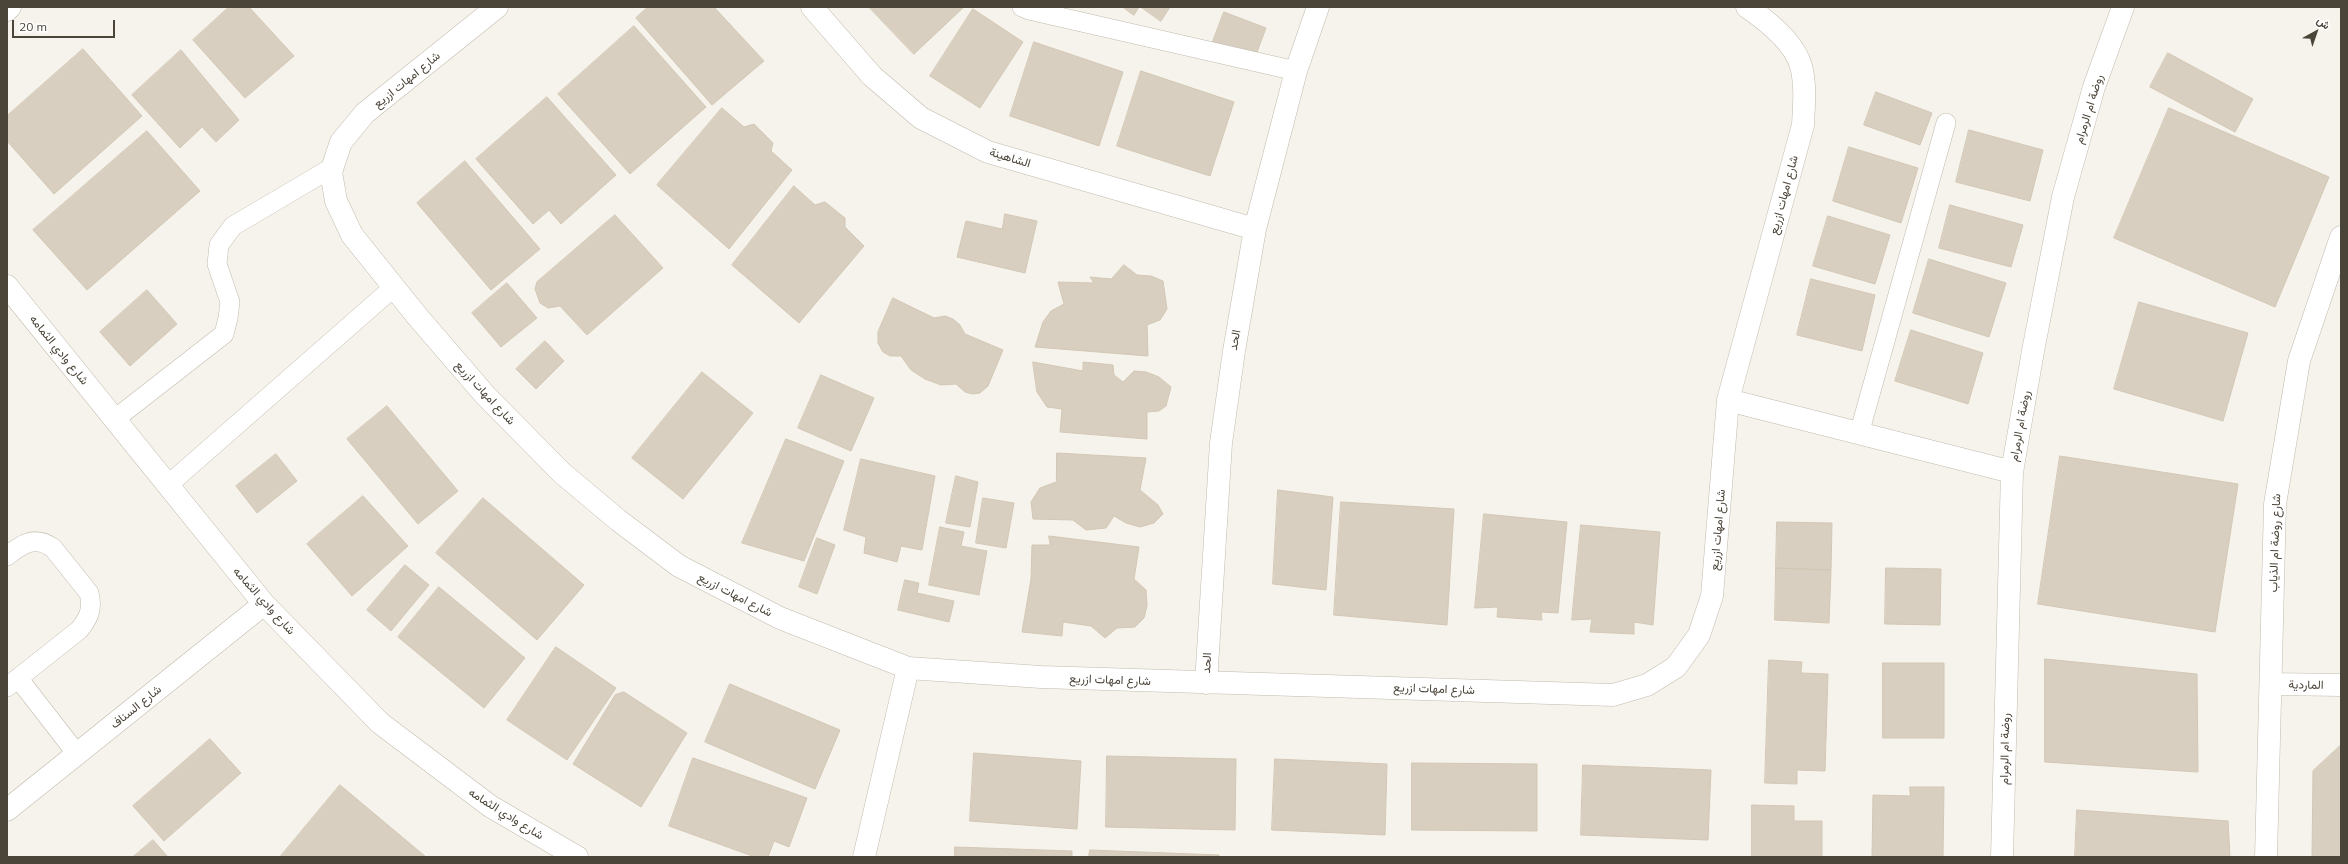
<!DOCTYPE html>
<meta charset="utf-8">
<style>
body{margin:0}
#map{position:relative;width:2348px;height:864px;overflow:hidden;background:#f6f3ec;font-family:Mulish,Vazirmatn,sans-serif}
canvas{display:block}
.frame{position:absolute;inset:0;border:8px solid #4b4439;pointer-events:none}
.north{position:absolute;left:2296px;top:12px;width:40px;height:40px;-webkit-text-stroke:3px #fff;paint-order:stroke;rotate:40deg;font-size:11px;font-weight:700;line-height:16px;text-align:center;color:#4b4439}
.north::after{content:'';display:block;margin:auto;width:14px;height:18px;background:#4b4439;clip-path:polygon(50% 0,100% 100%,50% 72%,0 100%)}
.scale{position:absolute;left:12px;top:20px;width:103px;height:18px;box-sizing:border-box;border:2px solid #4b4439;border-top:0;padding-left:5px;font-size:12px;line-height:14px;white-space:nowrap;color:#4b4439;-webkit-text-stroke:3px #fff;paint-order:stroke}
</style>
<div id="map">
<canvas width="2348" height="864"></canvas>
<div class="frame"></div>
<div class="north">ش</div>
<div class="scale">20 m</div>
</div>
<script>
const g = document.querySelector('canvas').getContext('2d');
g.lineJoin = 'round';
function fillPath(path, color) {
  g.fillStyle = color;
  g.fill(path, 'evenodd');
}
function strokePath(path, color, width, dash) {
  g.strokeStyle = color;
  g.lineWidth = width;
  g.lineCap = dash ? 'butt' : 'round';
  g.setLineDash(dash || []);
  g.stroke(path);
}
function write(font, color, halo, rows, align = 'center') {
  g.font = font + ' Mulish,Vazirmatn,sans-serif';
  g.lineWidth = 4;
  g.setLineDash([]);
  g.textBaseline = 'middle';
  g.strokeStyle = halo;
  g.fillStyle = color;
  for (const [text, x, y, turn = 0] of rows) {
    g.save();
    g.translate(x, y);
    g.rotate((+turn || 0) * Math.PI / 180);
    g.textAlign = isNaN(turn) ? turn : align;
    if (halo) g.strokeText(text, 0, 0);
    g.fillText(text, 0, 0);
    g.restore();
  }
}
const building = new Path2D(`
 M229,7h20l45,49 -49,42 -52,-58z
 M648,7h66l50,54 -52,44 -76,-87z
 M869,7h95l-50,47z
 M1123,7h16l-5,8z
 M1141,7h29l-9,14z
 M973,9l50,33 -43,66 -50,-32z
 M1224,12l42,16 -12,32 -42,-16z
 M634,26l72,81 -76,67 -72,-80z
 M1034,42l89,30 -24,74 -89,-30z
 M83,49l59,67 -88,78 -47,-53v-25z
 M181,50l58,70 -23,22 -14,-15 -22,21 -48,-53z
 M2168,53l85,46 -18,33 -85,-45z
 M1141,71l93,31 -24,74 -93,-30z
 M1876,92l56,21 -12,32 -56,-20z
 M547,97l69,78 -55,49 -12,-14 -16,14 -57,-65z
 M722,108l22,19 10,-3 19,19 -2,8 21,19 -63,79 -72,-64z
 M2169,108l160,69 -54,130 -161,-69z
 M1969,130l74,20 -13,51 -74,-19z
 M147,131l53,60 -113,99 -54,-60z
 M1849,147l69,21 -17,55 -68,-22z
 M465,161l75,88 -49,41 -74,-87z
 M794,186l21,19 10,-3 20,16v9l19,19 -65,77 -67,-58z
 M1950,205l73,20 -12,42 -72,-19z
 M1005,214l32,7 -12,52 -68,-16 9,-36 36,8z
 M615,215l48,53 -76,67 -27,-29 -12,2 -8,-5 -5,-14 2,-7z
 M1828,216l62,19 -15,49 -62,-18z
 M1929,259l77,24 -17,54 -76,-24z
 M1124,265l13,10 14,1 12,5 4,28 -7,11 -13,5 1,31 -113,-9 8,-25 8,-11 13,-7 -6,-22 36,1 -4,-6 21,2z
 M1811,279l64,16 -13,56 -65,-16z
 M507,283l30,35 -36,29 -29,-34z
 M147,290l30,34 -47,42 -30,-34z
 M893,298l41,20 11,-2 8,3 7,6 5,9 38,16 -15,36 -8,7 -7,1 -8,-2 -9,-8 -15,1 -16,-6 -14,-9 -10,-14h-11l-7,-4 -5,-9v-11z
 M2139,302l109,31 -25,88 -109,-32z
 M1911,330l72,23 -15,51 -73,-23z
 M545,341l19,20 -28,28 -20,-20z
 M1033,362l50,9v-9l30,3 1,10 9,7 11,-11 12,1 13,5 12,10 -5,19 -7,5 -12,1v27l-87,-7 2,-23 -15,-2 -10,-15z
 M702,372l51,41 -70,86 -51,-41z
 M821,375l53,23 -23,53 -53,-23z
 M387,406l71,85 -40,33 -71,-85z
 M786,439l58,22 -40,100 -62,-18z
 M1057,453l89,5 -6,32 18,15 5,9 -9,9 -14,4 -14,-4 -12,-7 -8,12 -20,2 -13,-10 -40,-1 -2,-17 9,-14 16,-6z
 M276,454l21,27 -40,32 -21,-27z
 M2060,456l178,28 -23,148 -177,-28z
 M861,459l74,17 -13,74 -21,-4 -4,16 -33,-9 2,-16 -22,-7z
 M956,476l22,6 -8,45 -24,-4z
 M1278,490l55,7 -7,93 -53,-6z
 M363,496l45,50 -56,50 -45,-52z
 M483,498l101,87 -47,55 -101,-87z
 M983,498l31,5 -8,45 -30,-5z
 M1341,502l113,7 -7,116 -113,-10z
 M1484,514l83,8 -9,91 -17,-1 1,8 -45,-3 1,-10 -23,1z
 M1777,522l55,1 -1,47 -55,-2z
 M1581,525l79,7 -7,93 -19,-3v12l-44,-2 2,-13 -20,1z
 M940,527l24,5 -3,14 26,5 -8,44 -50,-10z
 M1049,536l90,11 -5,32 12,11 1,16 -3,12 -9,9 -18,1 -12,10 -14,-12 -28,-4 -1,14 -40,-4 9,-53 1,-34h18z
 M817,538l18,7 -18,49 -18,-7z
 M405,565l24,20 -38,46 -24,-21z
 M1776,568l55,2 -2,53 -54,-3z
 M1886,568l55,1 -1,56 -55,-1z
 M905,580l14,3 -2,10 37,8 -5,21 -51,-12z
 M439,587l86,71 -41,50 -86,-71z
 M556,647l60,41 -49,72 -60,-40z
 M2045,659l152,15 1,98 -153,-10z
 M1769,660l33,2 -1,11 27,1 -3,97 -28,-1v14l-32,-1z
 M1883,663h61v75h-61z
 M730,684l110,46 -25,59 -110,-47z
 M624,692l63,41 -46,74 -68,-43 42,-69z
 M210,739l31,34 -77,68 -31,-35z
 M2341,745v112h-29l1,-86z
 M974,753l107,8 -4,68 -107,-8z
 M1107,756l129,3 -1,71 -129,-3z
 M693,758l114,40 -18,49 -15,-6 -6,16h-13l-86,-31z
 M1275,759l112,5 -2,71 -113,-5z
 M1412,763l125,1v67l-125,-1z
 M1583,765l128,5 -3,70 -127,-5z
 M340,785l86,72h-146z
 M1910,787h34l-1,70h-71l1,-62 37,1z
 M1752,805l42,1v15h28v36h-70z
 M2077,810l151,11 2,36h-155z
 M153,840l15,17h-35z
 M955,847l117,4v6h-117z
 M1090,850l129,5v2h-130z`);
fillPath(building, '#d8cfc1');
strokePath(building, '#d3c7b4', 1);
const service = new Path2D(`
 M1022,7l7,3 267,61
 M115,419l109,-85 4,-16 2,-16 -13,-38 2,-19 14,-19 100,-59
 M1859,434l87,-311
 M168,485l226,-198
 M7,556c15,-12 28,-21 46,-8l36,45c4,16 0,25 -10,37l-72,57
 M18,678l59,76`);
const minor = new Path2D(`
 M497,7l-132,106 -24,29 -10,30 5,29 16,34 65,81 68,79 77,78 56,47 61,46 101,52 128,50 133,9 572,18 34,-10 29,-18 23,-32 13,-39 16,-196 75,-275c1,-20 3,-40 -2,-59 -7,-24 -35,-46 -54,-59
 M812,7l60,69 49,42 67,34 267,77
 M7,10l3,-3
 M7,286l257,318 116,119 110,83 87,51
 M1728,400l284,72
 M1206,683l15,-240 13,-92 21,-122 41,-158 22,-64
 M2272,684l69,1
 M7,810l257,-206
 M864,857l44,-189
 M2002,857l10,-385 21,-121 30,-154 31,-110 29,-80
 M2266,857l9,-353 24,-143 42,-124`);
strokePath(service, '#c2bbae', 20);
strokePath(minor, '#c2bbae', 23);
strokePath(service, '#fff', 19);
strokePath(minor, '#fff', 22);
write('12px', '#4b4439', '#fff', [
 ["شارع امهات ازريع",407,80,-39],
 ["روضة ام الرمرام",2089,109,-73],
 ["الشاهينة",1010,158,17],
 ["شارع امهات ازريع",1784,195,-75],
 ["الحد",1235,340,-80],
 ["شارع وادي الثمامه",59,350,51],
 ["شارع امهات ازريع",485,393,47],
 ["روضة ام الرمرام",2020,426,-80],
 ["شارع امهات ازريع",1718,530,-85],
 ["شارع روضة ام الذياب",2275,543,-88],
 ["شارع امهات ازريع",735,595,27],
 ["شارع وادي الثمامه",264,601,48],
 ["الحد",1207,663,-87],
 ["شارع امهات ازريع",1110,680,2],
 ["الماردية",2306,685,1],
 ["شارع امهات ازريع",1434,689,2],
 ["شارع السناف",136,707,-39],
 ["روضة ام الرمرام",2005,749,-89],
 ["شارع وادي الثمامه",506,814,32]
]);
</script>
